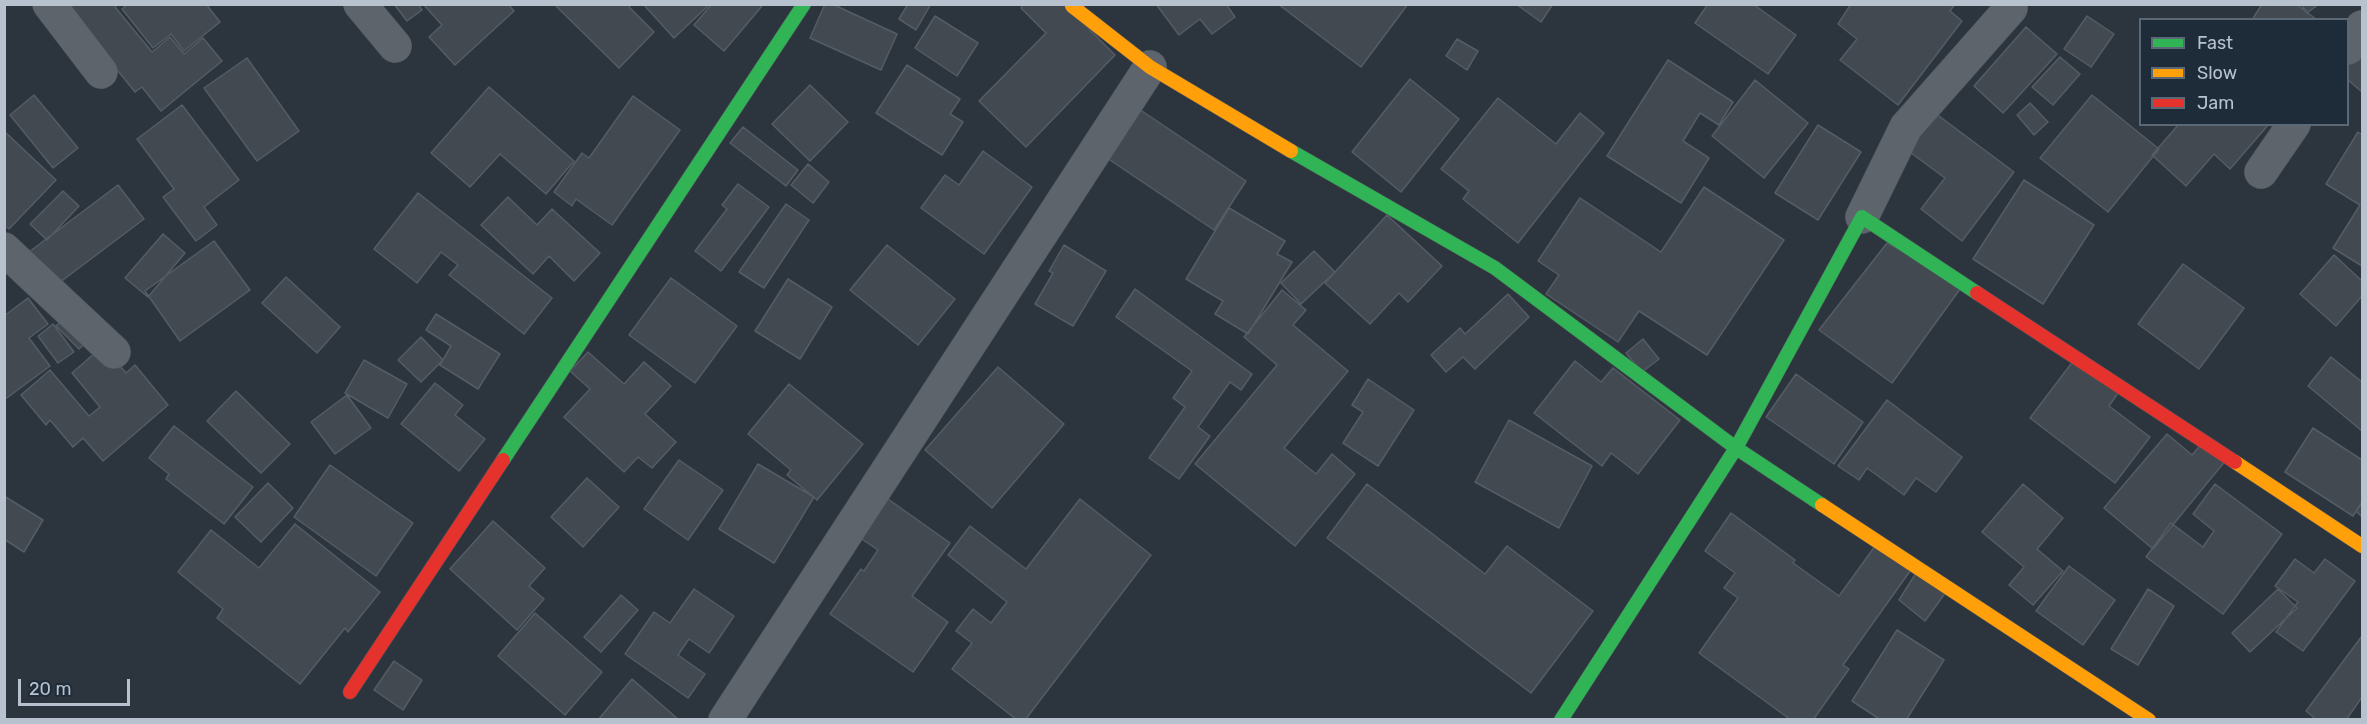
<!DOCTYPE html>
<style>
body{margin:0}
#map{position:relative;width:2367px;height:724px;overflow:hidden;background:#2c353e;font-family:Rubik,sans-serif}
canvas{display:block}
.frame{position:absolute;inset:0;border:6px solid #b7c2ce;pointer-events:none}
.legend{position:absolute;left:2139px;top:18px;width:210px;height:108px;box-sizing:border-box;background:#1e2c3a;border:2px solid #5b6875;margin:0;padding:8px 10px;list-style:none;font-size:18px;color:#b7c2ce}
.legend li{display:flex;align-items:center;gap:12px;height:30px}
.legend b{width:30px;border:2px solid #5b6875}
.scale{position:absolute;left:18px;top:679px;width:112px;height:27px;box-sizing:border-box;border:3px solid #b7c2ce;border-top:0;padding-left:8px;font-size:18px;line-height:21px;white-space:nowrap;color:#b7c2ce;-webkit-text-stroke:4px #1e2c3a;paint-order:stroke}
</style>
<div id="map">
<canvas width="2367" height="724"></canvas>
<div class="frame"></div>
<ul class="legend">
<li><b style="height:8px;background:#30b455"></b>Fast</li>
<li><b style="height:8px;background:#ff9f0a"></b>Slow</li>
<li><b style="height:8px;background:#e5322d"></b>Jam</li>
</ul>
<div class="scale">20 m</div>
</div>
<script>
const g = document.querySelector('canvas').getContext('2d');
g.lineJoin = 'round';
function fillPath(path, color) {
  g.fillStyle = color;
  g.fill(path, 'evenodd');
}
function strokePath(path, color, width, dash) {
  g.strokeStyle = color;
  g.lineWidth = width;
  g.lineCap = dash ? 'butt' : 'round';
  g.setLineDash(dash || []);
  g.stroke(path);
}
const building = new Path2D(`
 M64,4h55l-4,3 37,45 18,-15 14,17 19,-16 19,23 -61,50 -19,-24 -7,5z
 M128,4h78l14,18 -36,29 -13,-17 -18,14 -31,-39z
 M394,4h24l4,6 -15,11z
 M423,4h85l6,7 -59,54 -26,-28 13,-12z
 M554,4h78l-3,3 25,25 -35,36z
 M643,4h67l-36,34z
 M712,4h48l2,2 -38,45 -30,-26z
 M825,4h7l65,30 -16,36 -71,-32z
 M908,4h23l-15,26 -17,-11z
 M1024,4h40l51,51 -89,92 -47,-46 67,-68 -25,-25z
 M1156,4h70l9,13 -23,17 -12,-15 -21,16z
 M1278,4h130l-47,63z
 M1516,4h37l-12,18z
 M1708,4h45l43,31 -28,39 -73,-51z
 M1851,4h104l-5,7 12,10 -64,84 -58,-45 17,-21 -19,-15z
 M2262,4h34l21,16h-65z
 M2301,4h18l-12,9z
 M935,16l43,27 -21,33 -42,-28z
 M2087,16l27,18 -23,33 -27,-18z
 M2026,27l31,27 -54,59 -29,-27z
 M2362,32v60l-14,-12v-29z
 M1457,39l21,12 -11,19 -21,-14z
 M2060,57l20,17 -27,31 -21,-18z
 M247,58l52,73 -42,30 -53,-73z
 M1668,60l65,42 -14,23 -19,-12 -17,28 26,17 -28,45 -74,-47z
 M907,65l53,34 -10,15 13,8 -21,33 -66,-42z
 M1410,79l49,40 -58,73 -49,-40z
 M1755,80l53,43 -44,55 -52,-42z
 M810,85l38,37 -38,39 -38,-37z
 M489,87l85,74 -28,33 -46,-40 -30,33 -39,-34z
 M34,95l44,53 -25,20 -43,-53z
 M2092,95l67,54 -51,63 -68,-54z
 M633,96l47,34 -68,95 -36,-26 -4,7 -18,-14 28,-39 7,5z
 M1498,98l58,46 24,-31 24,20 -86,110 -55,-44 6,-8 -28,-22z
 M2030,103l18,19 -14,13 -17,-20z
 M182,105l57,75 -35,27 13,18 -21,16 -33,-44 11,-8 -37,-50z
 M1133,105l113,76 -32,49 -113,-76z
 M1935,113l79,59 -52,69 -41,-32 24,-31 -38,-28z
 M2179,124h90l-39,45 -16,-15 -28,32 -34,-31z
 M1818,125l43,27 -43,68 -43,-27z
 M743,127l55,43 -12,16 -56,-43z
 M4,131l52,49 -47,49 -5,-4z
 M2358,132l4,3v131l-29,-18 27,-43 -34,-21z
 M983,151l49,36 -48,67 -63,-46 24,-33 14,10z
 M808,164l21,18 -16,21 -22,-18z
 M2024,180l70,45 -51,79 -70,-45z
 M738,184l31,23 -48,64 -26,-20 32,-42 -5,-4z
 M118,185l26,34 -89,67 -26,-34z
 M1704,187l80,53 -77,115 -68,-44 -21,31 -72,-48 13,-19 -21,-14 42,-63 81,54z
 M63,191l16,15 -32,34 -17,-16z
 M418,193l134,105 -28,36 -75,-59 9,-10 -17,-13 -24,31 -43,-34z
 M508,197l29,28 15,-16 48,44 -26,28 -25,-25 -16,18 -52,-49z
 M786,204l23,16 -45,68 -25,-16z
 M1229,208l56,33 -8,13 15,8 -44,72 -33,-20 8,-13 -37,-22z
 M1387,215l55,51 -34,36 -9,-9 -29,31 -45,-41z
 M163,234l22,19 -37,44 -23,-19z
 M214,241l36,49 -70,51 -35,-50z
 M1887,243l76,42 -71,98 -73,-53z
 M887,245l68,54 -37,46 -68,-55z
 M1064,245l42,26 -33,55 -38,-22 18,-31 -4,-2z
 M1314,251l21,21 -34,32 -20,-21z
 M2334,255l28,26v15l-26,30 -36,-32z
 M2183,264l61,44 -45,61 -61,-45z
 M286,277l54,50 -23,26 -55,-50z
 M671,278l66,48 -42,57 -66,-48z
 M788,279l44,28 -32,52 -45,-28z
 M1135,289l117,85 -11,16 -11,-8 -32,45 12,9 -31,43 -30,-21 36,-51 -12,-9 19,-27 -76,-54z
 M1282,290l24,20 -13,15 55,46 -64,77 32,26 16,-20 23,20 -60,72 -100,-82 82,-99 -33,-28z
 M1508,294l21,23 -54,52 -12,-12 -17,15 -15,-17 29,-27 5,6z
 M28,298l20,26 -19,14 21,28 -46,34v-84z
 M71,312l23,23 -15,14 -23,-23z
 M436,314l64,40 -22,35 -38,-24 11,-19 -25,-16z
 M53,324l21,28 -16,11 -20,-27z
 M421,337l22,23 -22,22 -23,-22z
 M1643,339l16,20 -17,13 -16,-19z
 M103,346l23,27 9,-8 33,40 -65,56 -20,-23 -10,9 -23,-27 -4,5 -25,-30 29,-25 39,46 11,-9 -28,-34z
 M588,352l36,32 20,-22 27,24 -26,28 31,28 -24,26 -14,-11 -14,15 -60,-55 26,-28 -20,-18z
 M2331,357l31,25v49l-54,-45z
 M364,360l43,24 -19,34 -43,-25z
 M2074,360l44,33 -9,13 41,31 -35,46 -85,-65z
 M1575,361l26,21 12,-14 67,52 -42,54 -27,-21 -9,13 -68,-53z
 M998,367l66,57 -72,84 -67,-58z
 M1796,374l67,48 -29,42 -68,-47z
 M1368,379l46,31 -36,56 -35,-23 20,-31 -11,-7z
 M435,383l28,22 -8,10 30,24 -26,32 -58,-47z
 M789,384l74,60 -46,56 -30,-25 4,-5 -43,-36z
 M236,391l54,53 -29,29 -54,-52z
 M347,395l24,33 -36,26 -24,-32z
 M1887,400l75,57 -26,35 -20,-14 -12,17 -37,-27 -8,12 -21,-14z
 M1509,420l83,46 -33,62 -84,-46z
 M174,426l79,61 -29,37 -58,-45 3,-5 -20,-16z
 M2313,428l49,32v42l-9,14 -68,-44z
 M2167,434l25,21 12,-14 22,19 -73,89 -49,-41z
 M679,460l44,30 -35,50 -44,-31z
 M758,464l56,33 -40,66 -55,-34z
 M330,465l83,58 -37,53 -82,-59z
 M587,478l32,29 -36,40 -32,-30z
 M268,483l25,25 -32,34 -26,-25z
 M1367,484l118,90 22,-28 86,65 -62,82 -204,-155z
 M2023,484l40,34 -26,31 26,22 -30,34 -24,-20 15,-18 -42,-35z
 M2215,484l67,50 -59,80 -77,-57 25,-34 32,24 11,-16 -21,-17z
 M881,494l69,49 -38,53 36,26 -35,50 -83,-58 31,-45 3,2 14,-21 -25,-17z
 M4,496l39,24 -19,32 -20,-13z
 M1080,499l71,56 -126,165h-8l-65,-51 20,-26 -16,-12 17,-22 18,14 16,-21 -59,-47 22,-29 56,43z
 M2362,503v14l-6,-6z
 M1731,513l64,47 -2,3 46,33 39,-54 35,25 -70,98 6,4 -36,51h-22l-92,-67 39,-55 -14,-10 11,-15 -30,-22z
 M493,521l52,47 -16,18 15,13 -27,31 -67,-61z
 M295,524l85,68 -32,40 -3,-4 -45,56 -83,-66 6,-9 -45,-37 33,-42 48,38z
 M2295,559l19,14 11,-14 30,22 -52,70 -27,-19 22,-30 -23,-16z
 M2069,566l46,34 -32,45 -47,-34z
 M1916,573l30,19 -21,29 -26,-21z
 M694,589l40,27 -25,37 -20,-14 -11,16 27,19 -17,24 -63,-44 29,-42 16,11z
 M2148,589l26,17 -36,59 -27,-16z
 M2278,589l19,19 -47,44 -18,-19z
 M621,595l17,15 -37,42 -17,-15z
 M535,613l67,59 -37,43 -67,-59z
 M1897,630l47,30 -38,60h-25l-29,-19z
 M2362,636v61l-16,23h-29l-11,-9z
 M394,661l28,19 -19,30 -29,-20z
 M632,679l47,41h-81z`);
fillPath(building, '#424951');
strokePath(building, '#545c65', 1.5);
const street = new Path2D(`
 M49,4l52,68
 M360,4l35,42
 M2348,48l14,-21
 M2261,172l33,-48
 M1862,217l44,-90 105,-119
 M4,249l110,103
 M725,720l425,-653`);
const fast = new Path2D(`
 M1291,151l204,117 241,180 86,57
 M503,460l301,-456
 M1561,720l175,-272 126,-231 115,76`);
const slow = new Path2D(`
 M1072,6l78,61 141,84
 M2235,462l127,84
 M1822,505l327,215`);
const jam = new Path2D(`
 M1977,293l258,169
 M350,692l153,-232`);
strokePath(street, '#4b5158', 34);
strokePath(fast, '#4b5158', 15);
strokePath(slow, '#4b5158', 15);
strokePath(jam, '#4b5158', 15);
strokePath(street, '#5d646b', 33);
strokePath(fast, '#30b455', 14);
strokePath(slow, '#ff9f0a', 14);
strokePath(jam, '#e5322d', 14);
</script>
